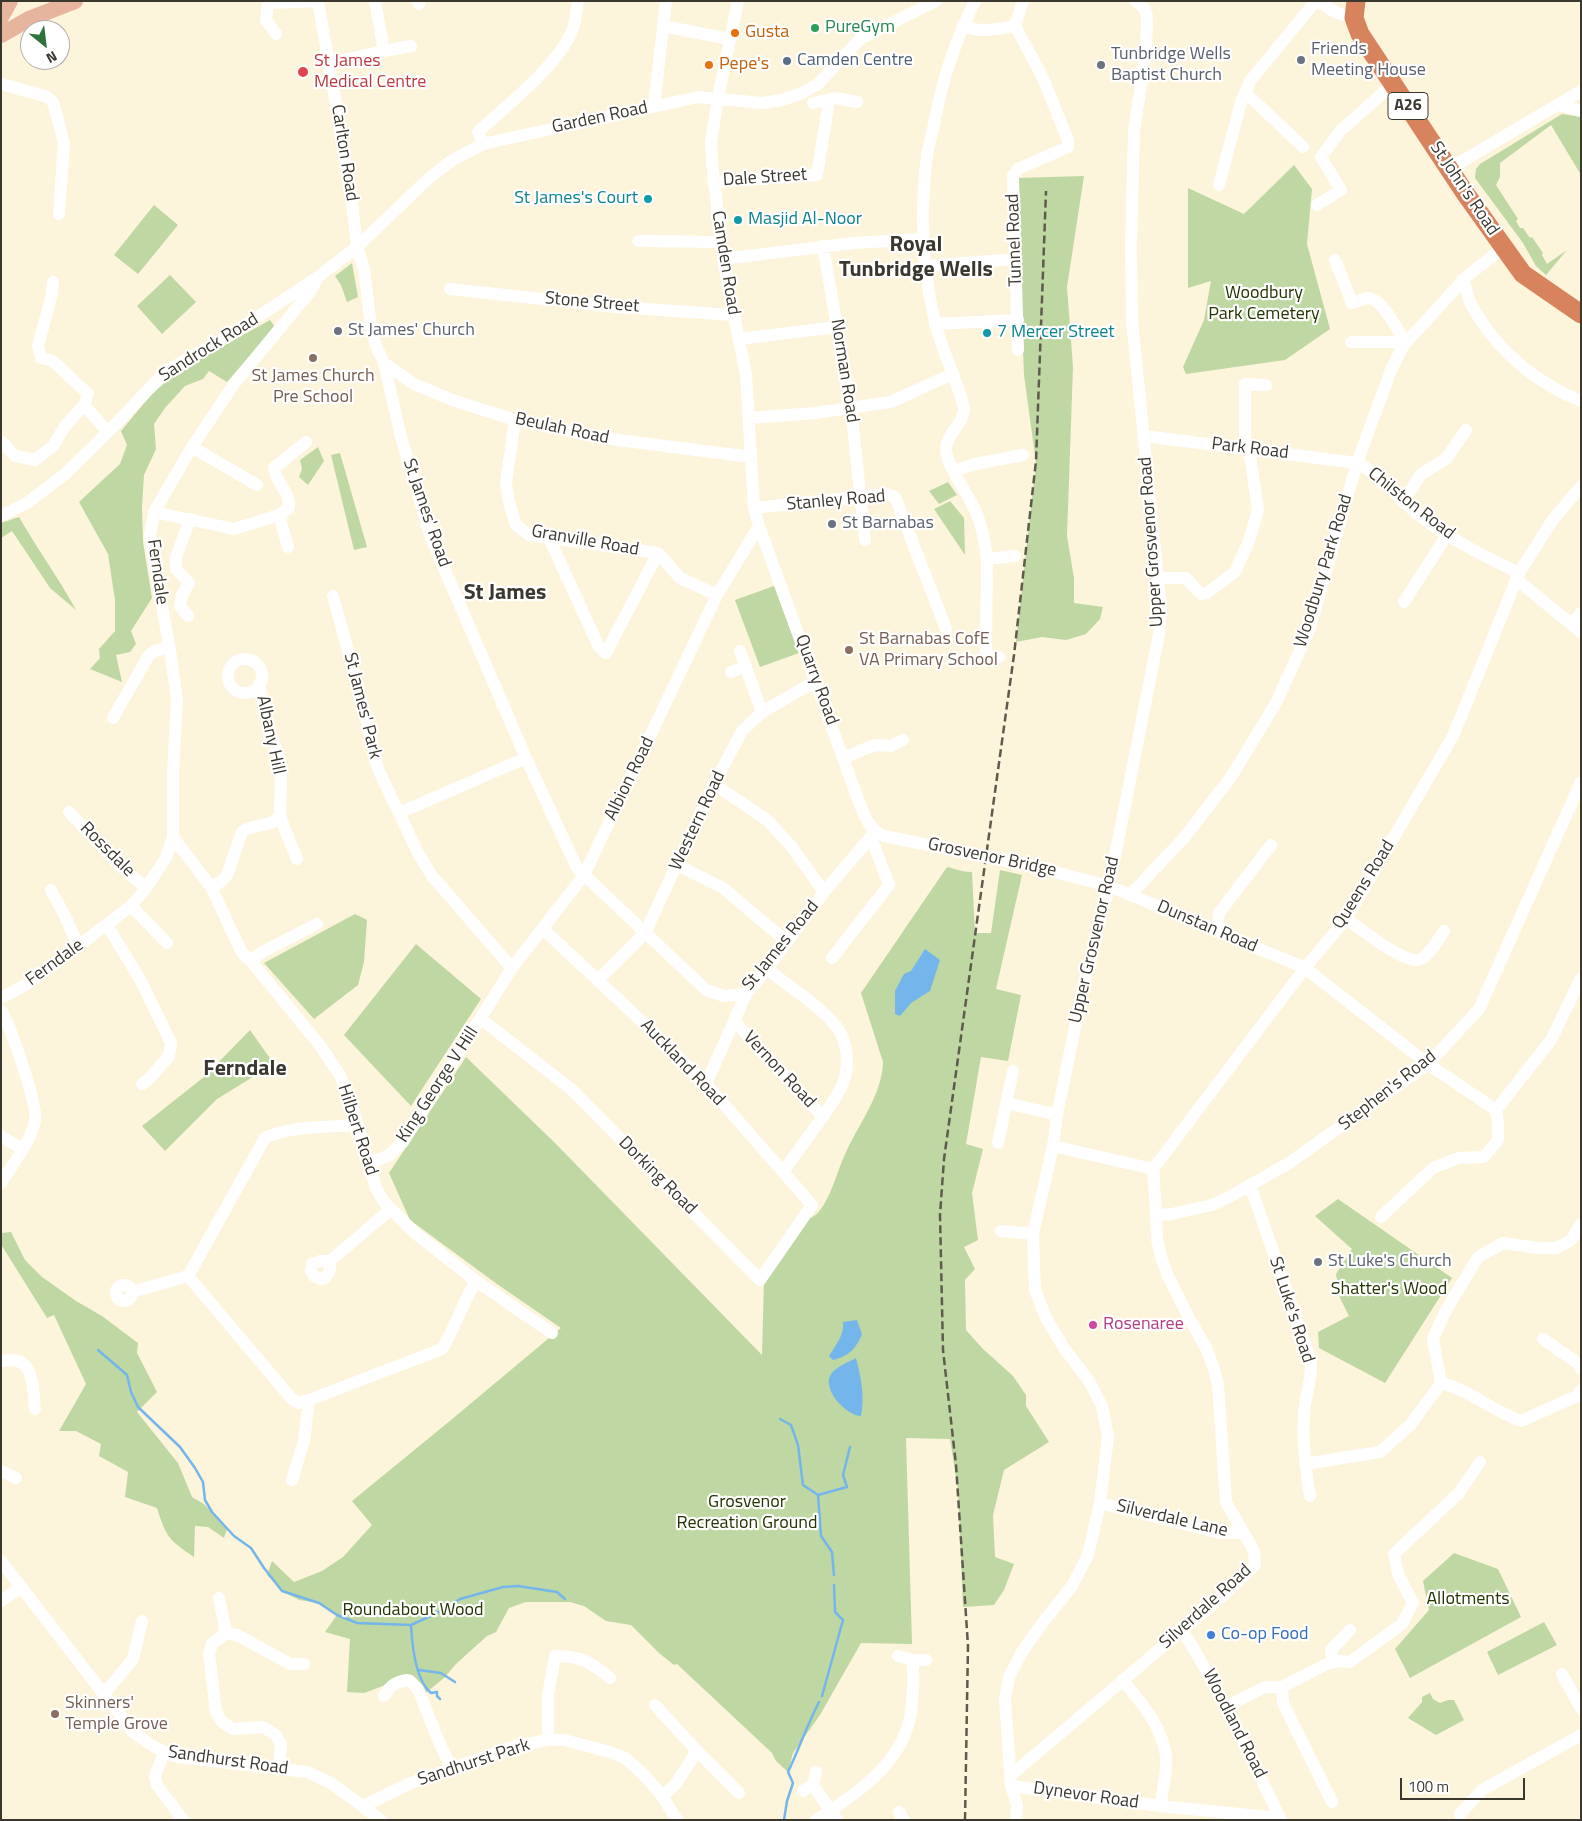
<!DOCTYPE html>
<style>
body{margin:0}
#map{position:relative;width:1582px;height:1821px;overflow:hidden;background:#fdf4dc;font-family:"Titillium Web",sans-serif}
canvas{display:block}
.frame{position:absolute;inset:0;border:2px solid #3b382f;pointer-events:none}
.north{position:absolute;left:20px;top:20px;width:50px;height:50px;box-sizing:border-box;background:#fff;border:1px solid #b1afac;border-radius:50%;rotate:151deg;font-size:14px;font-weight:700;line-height:20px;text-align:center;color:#3b382f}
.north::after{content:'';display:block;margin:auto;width:18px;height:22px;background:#2e733e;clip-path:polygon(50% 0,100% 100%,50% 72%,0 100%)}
.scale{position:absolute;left:1400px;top:1778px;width:125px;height:22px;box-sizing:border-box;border:2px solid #3b382f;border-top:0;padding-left:6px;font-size:15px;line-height:18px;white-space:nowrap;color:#3b382f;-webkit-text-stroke:4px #fff;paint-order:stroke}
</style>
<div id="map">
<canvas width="1582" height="1821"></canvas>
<div class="frame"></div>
<div class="north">N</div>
<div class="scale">100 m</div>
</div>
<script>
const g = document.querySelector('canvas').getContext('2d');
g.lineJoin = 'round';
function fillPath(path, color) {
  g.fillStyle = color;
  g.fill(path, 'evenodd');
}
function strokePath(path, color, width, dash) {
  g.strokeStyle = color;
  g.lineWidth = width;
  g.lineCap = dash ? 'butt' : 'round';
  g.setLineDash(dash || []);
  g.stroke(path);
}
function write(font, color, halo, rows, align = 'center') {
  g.font = font + ' "Titillium Web",sans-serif';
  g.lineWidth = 4.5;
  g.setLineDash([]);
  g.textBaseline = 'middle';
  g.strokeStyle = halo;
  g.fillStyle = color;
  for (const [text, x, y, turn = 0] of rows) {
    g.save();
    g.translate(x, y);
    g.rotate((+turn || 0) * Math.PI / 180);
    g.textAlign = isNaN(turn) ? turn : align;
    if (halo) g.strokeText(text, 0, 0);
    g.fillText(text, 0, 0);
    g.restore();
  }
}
fillPath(new Path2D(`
 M1562,114l19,3v58l-30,-50 -51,38v14l-4,8 22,34 -2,2 4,7h3l7,10 2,-1 11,16 -1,2 5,9 20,-14 -21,25 -10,-9 -13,-23 -48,-65 1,-9 4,-5z
 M1294,165l18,24 -5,55 23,85 -45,31 -99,14 -3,-7 21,-47 7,-39 -23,7v-100l56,26z
 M1084,176l-17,111 6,80 -6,169 7,42v25l29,4 -3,12 -14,15 -20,6 -24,-3 -26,5 20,-179 -12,-88 -8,-197z
 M154,205l24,20 -40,49 -24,-19z
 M352,263l6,34 -11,5 -6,-17 -6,-9z
 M170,275l26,27 -34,32 -25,-28z
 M270,320l5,7 -48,55 -18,-11 -6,8 -18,7 -20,22 -11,16 2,25 -12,26 -2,32 1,35 9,56 -21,33 5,13 -6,8 -14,3 6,27 -32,-13 10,-11 -1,-9 16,-18v-31l-7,-46 -29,-52 41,-38 7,-19 -6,-14 30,-36 26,-23z
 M318,447l6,14 -16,24 -9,-8 3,-8 -2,-9z
 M340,453l27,94 -13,3 -23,-95z
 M948,482l9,13 -18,9 -10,-13z
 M950,501l14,17 1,37 -31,-46z
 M19,517c18,32 40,61 57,93l-26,-22 -38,-57 -11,7v-15z
 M774,586l25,67 -39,14 -25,-67z
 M947,867c10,2 14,5 25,5l3,61h16l9,-63 22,5 -26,114 25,6 -13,66 -27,-4 -15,87 17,5 -11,44 6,47 -14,7 11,22 -10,11 1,50 16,18 31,28 13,19v11l23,36 -45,28 -11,45 2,42 19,7 -10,26 -10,15 -31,2 -5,-117 -8,-51 -44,-1 6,206 -51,-1 -41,72 -27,38 -5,19 -12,-11 -4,-8 -95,-89 -3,1 -15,-12 -28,-28 -25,-4 -22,-15 -14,-4h-44l-17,6 -13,24 -9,4 -31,28 -12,14 -21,17 -24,-15 -35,13 -17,-1 3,-53 -25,-7 12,-17 -18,-12 -20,-3 -17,-9 -15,-16 5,-14 22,21 28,-11 21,-14 29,-32 -20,-24 99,-81 110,-92 -64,-44 -87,-64 -21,-47 77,-116 89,86 207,212 2,-75 42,-60c9,-3 12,-7 17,-14 10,-16 15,-37 23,-54 13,-29 36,-57 37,-90l-22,-69z
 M355,914l12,6 -3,42 -6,23 -44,34 -50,-56z
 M416,944l65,55 -70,107 -67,-71z
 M250,1030l24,34 -57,35 -52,52 -23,-25 62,-49z
 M1338,1199l114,79 -67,105 -66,-35 -1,-16 31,-16 -9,-18 -4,-24 16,-25 -37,-33z
 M11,1232l14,28 17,17 34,24 26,15 36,27 -1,10 20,39 -20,20 41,51 14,34 12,7 23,25 -3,9 -16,-11 -13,-1 -1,31c-25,-17 -28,-20 -37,-49l-32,-11 3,-25 -29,-16 2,-12 -25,-13h-17l27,-47 -32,-69 -7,3 -45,-72v-13z
 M1454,1553l44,16 23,48 -111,61 -15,-29 34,-39 -6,-29z
 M1544,1622l13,23 -59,30 -11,-23z
 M1430,1693l3,6 7,4 8,-3h6l10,20 -28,15 -28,-17 14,-16v-5z`), '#bfd7a2');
fillPath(new Path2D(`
 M925,949l15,11 -10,31 -19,12 -11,13 -5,-2v-23l9,-17 7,-3z
 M857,1320l5,14c-6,15 -13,22 -29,26l-4,-4c6,-10 16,-22 14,-34z
 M856,1358c5,19 9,39 5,58 -14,0 -38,-25 -31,-40 4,-9 19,-14 26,-18z`), '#74b6eb');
strokePath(new Path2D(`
 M98,1350l29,25 4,17 7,15 42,40 15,21 8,14 2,18 7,12 22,24 17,12 13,20 18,23 37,12 18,12 20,8 54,2 24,-11 25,-15 43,-12 15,-1 39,6 8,7
 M780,1419l11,6 7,20 5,40 15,10 29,-8 -4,-12 7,-28
 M818,1495l3,41 11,16 2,23
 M411,1625c1,19 4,55 20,68l6,-1v4l3,3
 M419,1670l22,3 14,9
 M822,1696l21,-76 -8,-8 -1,-27
 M784,1820l3,-19 6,-18 -5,-11c11,-23 19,-47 31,-70`), '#74b6eb', 2.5);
strokePath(new Path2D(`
 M318,1l32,185 7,61 7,22 7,58 5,19 8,17 17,74 30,101 95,220 51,110 129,122 18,6 22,-2 21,-25 57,-77 51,-60
 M418,1l1,3
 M738,1l-20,97 -7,44 1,20 11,97 23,116 8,133 5,18 96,265c7,18 11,37 29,45l143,29 82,21 196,82 123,96 68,46 55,-70 30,-62
 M975,1c-19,38 -32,76 -40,118 -2,13 -6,25 -8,37 -7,56 -5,112 8,166 7,30 22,57 29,86 0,17 -18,25 -18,42 1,16 20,41 27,56 8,15 12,36 14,53l28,-3
 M1317,1l20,12 17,5
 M963,25c16,9 34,4 52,1
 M663,26l66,13
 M1015,26l26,48 27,66v7l-50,22 -5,7 5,174
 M1015,26l8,-25
 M276,34l-10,-14 2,-17 50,-2
 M384,51l27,-5
 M329,63l55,-12 -9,-50
 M1,84l37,10 9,3 6,5 11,41 -5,71
 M1245,92l58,55
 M813,103l22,-5 22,4
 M1559,105l22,6
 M654,106l12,-105
 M483,144l-5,-12c29,-27 78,-64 94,-101 4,-9 4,-20 6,-30
 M1449,169l132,-78
 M713,182l104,-7 12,-74
 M1219,185l22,-83 9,-21 66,-80
 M1317,205l24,-15 -20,-33 19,-26 53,-47
 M638,241l82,1
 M823,246l28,162 14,132
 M723,259l131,-16 69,-4
 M1335,260l17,43c4,-1 10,-4 15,-5 15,-1 31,33 38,44
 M926,266l90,-7
 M1462,280c5,7 5,15 8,22 2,5 5,9 8,14 23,38 61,68 103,85
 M53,282l-2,16 -13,48 3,12 12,3 35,33 -4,11 24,27
 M450,289l166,18 117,8
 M935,324l83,-4
 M739,339l98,-12
 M1351,342h54
 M384,363l30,21 41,17 60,19 103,20 133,17
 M749,418l66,-5 76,-11 61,-28
 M515,420l-9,63 3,19 7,23 13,10 129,18 22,25 37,17
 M1144,436l213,27c22,10 41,36 62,52 30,24 65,41 100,58
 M1,441l14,15 20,4 18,-14 12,-20 19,-21
 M192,447l65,38
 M1245,449v-65l21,1
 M954,471l21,-7 48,-9
 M1403,502l18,-28 25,-15 20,-29
 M754,508l132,-14 9,3 51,132
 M154,512l80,17 45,-14 9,32
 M279,515l10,-7c1,-17 -12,-23 -15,-40l32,-26
 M1,516l26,-13 37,-28 44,-43 57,-60 73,-42 80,-53 39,-30 71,-68 23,-18 32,-17 215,-47 64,6 20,-3 18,-6 18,-10 42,-45 76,-38
 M549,538l50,109 7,6 52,-100
 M987,559l-1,96 13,2
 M1157,578h29l15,16 6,-1 28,-21 14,-31 9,-31 -9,-61
 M1516,579l65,53
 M333,596l30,110 15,63 21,44 19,40 14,23 80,92
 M1404,602l43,-67
 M188,616l-8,-10 2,-11 7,-12 -13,-14v-12l14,-38
 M1572,624l9,-11
 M740,651l22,61
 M228 676a17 17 0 1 1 34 0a17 17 0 1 1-34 0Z
 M731,672l13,-5
 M113,718l36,-63 6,-4 14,-4
 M844,758l23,-10 9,-3 15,1 12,-6
 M714,784l53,36 24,26 33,46
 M69,812l50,53 27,23
 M399,813l127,-55
 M280,817l17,42
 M173,837l38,50 31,66 9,8 67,82 22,32 11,27 25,86 8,14 31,31 61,48 76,52
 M677,865l46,23 63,53
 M211,887l11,-6 5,-6 15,-43 7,-4 22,-5 9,-6 1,-45 -4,-22 -7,-17 -11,-49
 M51,890l14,26 13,29
 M1131,894l52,-55 48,-62 45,-74 34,-75 47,-165 34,-93 12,-24 63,-69 38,-30
 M131,906l36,37
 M1346,919c14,9 61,48 75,40 10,-6 17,-19 23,-28
 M107,925l34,56 30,62 -2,13 -20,23 -7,5
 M1217,931l2,-18 52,-68
 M832,958l57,-73 -18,-48
 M251,961l11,-9 55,-28
 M767,969c20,16 53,37 68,56 13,15 15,40 8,58 -5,14 -16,27 -24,39 -12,17 -24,33 -36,50
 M598,980l47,-47 69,-149 28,-53 20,-19 54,-31
 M1,998l28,-15 102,-77 15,-18 20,-30 7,-21v-65l4,-72 -6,-43 -21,-121 4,-24 38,-65 42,-63 75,-91 7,-12
 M1,1010c10,18 37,94 34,111 -4,20 -23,44 -34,62
 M481,1019l90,70 189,191 52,-75 -106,-121 -53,-52 -110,-103
 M735,1022l88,95
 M706,1084l40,-90
 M1007,1103l50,12
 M357,1125c-26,2 -70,1 -92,13l-77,138 103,122 7,5 11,-3 133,-51c14,-22 20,-46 34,-68
 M1,1136l21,13
 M998,1143l15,-72
 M1053,1146l100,23 152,-201 41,-49 107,-183 66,-163 33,-52 29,-35
 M369,1163l19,-7 15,-14 109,-174 72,-93 133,-280 42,-69
 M1153,1169l3,43 5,3 11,-1 40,-9 17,-8 60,-34 139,-99 51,-55 102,-227
 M1250,1185l61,176c1,21 -6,34 -7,53 -2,28 2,56 6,82
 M1381,1217l52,-49 25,-10 26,-1 14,-17v-18l-2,-12
 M1001,1231l32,3
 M330,1261h-10l-8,3 -1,7 3,5 6,3 5,-1 5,-7v-10l61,-52
 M116 1293a8 8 0 1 1 16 0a8 8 0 1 1-16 0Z
 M132,1292l56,-16
 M1543,1339l36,25 2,5
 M1,1361c5,0 12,-2 17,0 17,6 15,34 17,48
 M1441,1383l-8,-44 12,-27 33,-55 25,-14 35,5h18l15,-8 10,-16
 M1441,1383c28,7 52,28 80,38l56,-25 4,-6
 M1305,1464l75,-12 31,-28 30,-41
 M1,1471l15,7
 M292,1480l12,-39 5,-41
 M1100,1503l120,30h24
 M1,1561l132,171c15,11 27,20 45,25l129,15 24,11 50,37
 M219,1598l7,35
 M1,1601l20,-14
 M1182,1630c39,61 67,125 99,190
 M898,1656l15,4h13
 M1336,1662l-4,-5 -1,-7 19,-20
 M1562,1674l19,35
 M1122,1680c18,20 41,48 44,76 1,17 -3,34 -6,50
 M1282,1687l1,16 49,99
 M104,1694l29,-35 9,-38
 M384,1696c6,-10 11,-14 23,-16l3,1 8,8 21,53 13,27
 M655,1705l42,46 42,42
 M1227,1706l38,-19h17l45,-23 13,-3 10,1 52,-38 11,-21 -15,-29 -4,-20 65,-61 21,-31
 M548,1740v-45l7,-39c29,1 32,4 55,22
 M164,1753l-9,23 2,9 26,35
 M279,1768l2,-24 -5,-9 -13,-8 -30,2 -11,-7 -6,-10 -7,-58 3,-10 14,-11 11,2 53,29h14
 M1010,1776l216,-183 29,-28 -1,-14 -28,-49 -8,-117 -5,-19 -8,-20 -16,-28 -21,-42 -7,-19 -4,-18 -1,-27
 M813,1785l24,35
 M1011,1786l149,20 120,12
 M803,1791l10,-6 3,-13
 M662,1796l13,-11 22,-34
 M363,1806l48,-23 105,-37 32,-6h16l46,12 15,6 19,17 18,21 15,24
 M899,1812l5,8
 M1460,1814l22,-24 99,-55
 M816,1820c39,-25 84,-55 94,-102 4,-19 3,-39 3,-58
 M1016,1820l1,-15 -6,-19 -6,-87 4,-22 13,-25 22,-31 28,-35 16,-31 12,-52 8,-66 -6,-31 -13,-25 -25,-33 -18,-30 -11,-28 -2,-56 20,-88 4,-31 26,-126 26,-103 50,-252 2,-25 -29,-289 -1,-73 3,-116 12,-79 1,-35 -2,-8 -9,-8`), '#fff', 12);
strokePath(new Path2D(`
 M1,17l9,-16
 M1,35l28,-16 46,-18`), '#e7b59e', 16);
strokePath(new Path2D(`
 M1356,1l-2,17 6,16 105,159 50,70 8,11 58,40`), '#d7835e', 19);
strokePath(new Path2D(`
 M965,1820l3,-174 -12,-181 -13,-115 -3,-135 4,-56 70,-504 22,-194 10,-270`), '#5e5a4e', 2.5, [8, 4]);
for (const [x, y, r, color] of [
 [815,28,5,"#2e9e5b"],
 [735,33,5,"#e8710a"],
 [1301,60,5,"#6b7280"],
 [787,61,5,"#5c6f8a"],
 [709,65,5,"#e8710a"],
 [1101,65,5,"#6b7280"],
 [303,72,6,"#e0444e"],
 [648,199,5,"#0f9aa8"],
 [738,220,5,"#0f9aa8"],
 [338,331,5,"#6b7280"],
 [987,333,5,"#0f9aa8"],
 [313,358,5,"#8d6e63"],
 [832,524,5,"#6b7280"],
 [849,650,5,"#8d6e63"],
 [1318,1262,5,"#6b7280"],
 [1093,1325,5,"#d1479c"],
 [1211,1635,5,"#3f7fe0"],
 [55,1714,5,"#8d6e63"]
]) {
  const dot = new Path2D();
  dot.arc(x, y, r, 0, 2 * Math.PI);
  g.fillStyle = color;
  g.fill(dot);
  strokePath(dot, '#fff', 2);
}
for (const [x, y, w] of [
 [1408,106,40]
]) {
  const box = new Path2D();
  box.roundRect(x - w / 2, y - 13.5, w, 27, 4);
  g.fillStyle = '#fff';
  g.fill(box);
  strokePath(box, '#3b382f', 1);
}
write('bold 16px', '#3b382f', null, [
 ["A26",1408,106]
]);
write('18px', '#27864d', '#fff', [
 ["PureGym",825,28]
], 'left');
write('18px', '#c56008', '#fff', [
 ["Gusta",745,33],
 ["Pepe's",719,65]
], 'left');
write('18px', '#5b616d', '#fff', [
 ["Friends",1311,50],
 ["Meeting House",1311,71],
 ["Tunbridge Wells",1111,55],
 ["Baptist Church",1111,76],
 ["St James' Church",348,331],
 ["St Barnabas",842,524],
 ["St Luke's Church",1328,1262]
], 'left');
write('18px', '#4e5e75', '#fff', [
 ["Camden Centre",797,61]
], 'left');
write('18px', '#be3a42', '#fff', [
 ["St James",314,62],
 ["Medical Centre",314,83]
], 'left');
write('18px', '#3b382f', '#fff', [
 ["Garden Road",600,118,-12],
 ["Carlton Road",344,153,81],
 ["Dale Street",765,178,-4],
 ["St John's Road",1464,189,56],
 ["Tunnel Road",1015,240,-92],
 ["Camden Road",725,263,81],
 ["Stone Street",592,303,5],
 ["Sandrock Road",209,348,-32],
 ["Norman Road",844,371,81],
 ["Beulah Road",562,429,12],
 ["Park Road",1250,449,7],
 ["Stanley Road",836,501,-5],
 ["Chilston Road",1411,504,38],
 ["St James' Road",426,513,71],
 ["Granville Road",585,541,10],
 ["Upper Grosvenor Road",1152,542,-94],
 ["Woodbury Park Road",1324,571,-73],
 ["Ferndale",157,572,82],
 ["Quarry Road",816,680,70],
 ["St James' Park",362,706,76],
 ["Albany Hill",270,735,78],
 ["Albion Road",630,779,-64],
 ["Western Road",698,821,-65],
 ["Rossdale",107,850,45],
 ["Grosvenor Bridge",992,858,12],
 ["Queens Road",1364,885,-58],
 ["Dunstan Road",1207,927,23],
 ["Upper Grosvenor Road",1095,940,-77],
 ["St James Road",781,946,-51],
 ["Ferndale",55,963,-36],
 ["Auckland Road",682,1063,46],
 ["Vernon Road",779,1070,47],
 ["King George V Hill",438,1085,-57],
 ["Stephen's Road",1388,1091,-38],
 ["Hilbert Road",357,1130,72],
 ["Dorking Road",657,1176,45],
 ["St Luke's Road",1291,1310,72],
 ["Silverdale Lane",1172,1519,13],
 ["Silverdale Road",1206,1607,-42],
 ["Woodland Road",1234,1724,63],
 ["Sandhurst Road",228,1761,8],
 ["Sandhurst Park",474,1763,-18],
 ["Dynevor Road",1086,1796,8]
]);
write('18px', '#0d838f', '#fff', [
 ["St James's Court",638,199,"right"],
 ["Masjid Al-Noor",748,220],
 ["7 Mercer Street",997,333]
], 'left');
write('18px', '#233500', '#fff', [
 ["Woodbury",1264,294],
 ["Park Cemetery",1264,315],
 ["Shatter's Wood",1389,1290],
 ["Grosvenor",747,1503],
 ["Recreation Ground",747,1524],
 ["Allotments",1468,1600],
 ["Roundabout Wood",413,1611]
]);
write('18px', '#785e54', '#fff', [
 ["St James Church",313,377,"center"],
 ["Pre School",313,398,"center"],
 ["St Barnabas CofE",859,640],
 ["VA Primary School",859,661],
 ["Skinners'",65,1704],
 ["Temple Grove",65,1725]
], 'left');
write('18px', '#b23c85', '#fff', [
 ["Rosenaree",1103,1325]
], 'left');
write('18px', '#366cbe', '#fff', [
 ["Co-op Food",1221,1635]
], 'left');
write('bold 22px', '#3b382f', '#fff', [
 ["Royal",916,246],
 ["Tunbridge Wells",916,271],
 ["St James",505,594],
 ["Ferndale",245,1070]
]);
</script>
